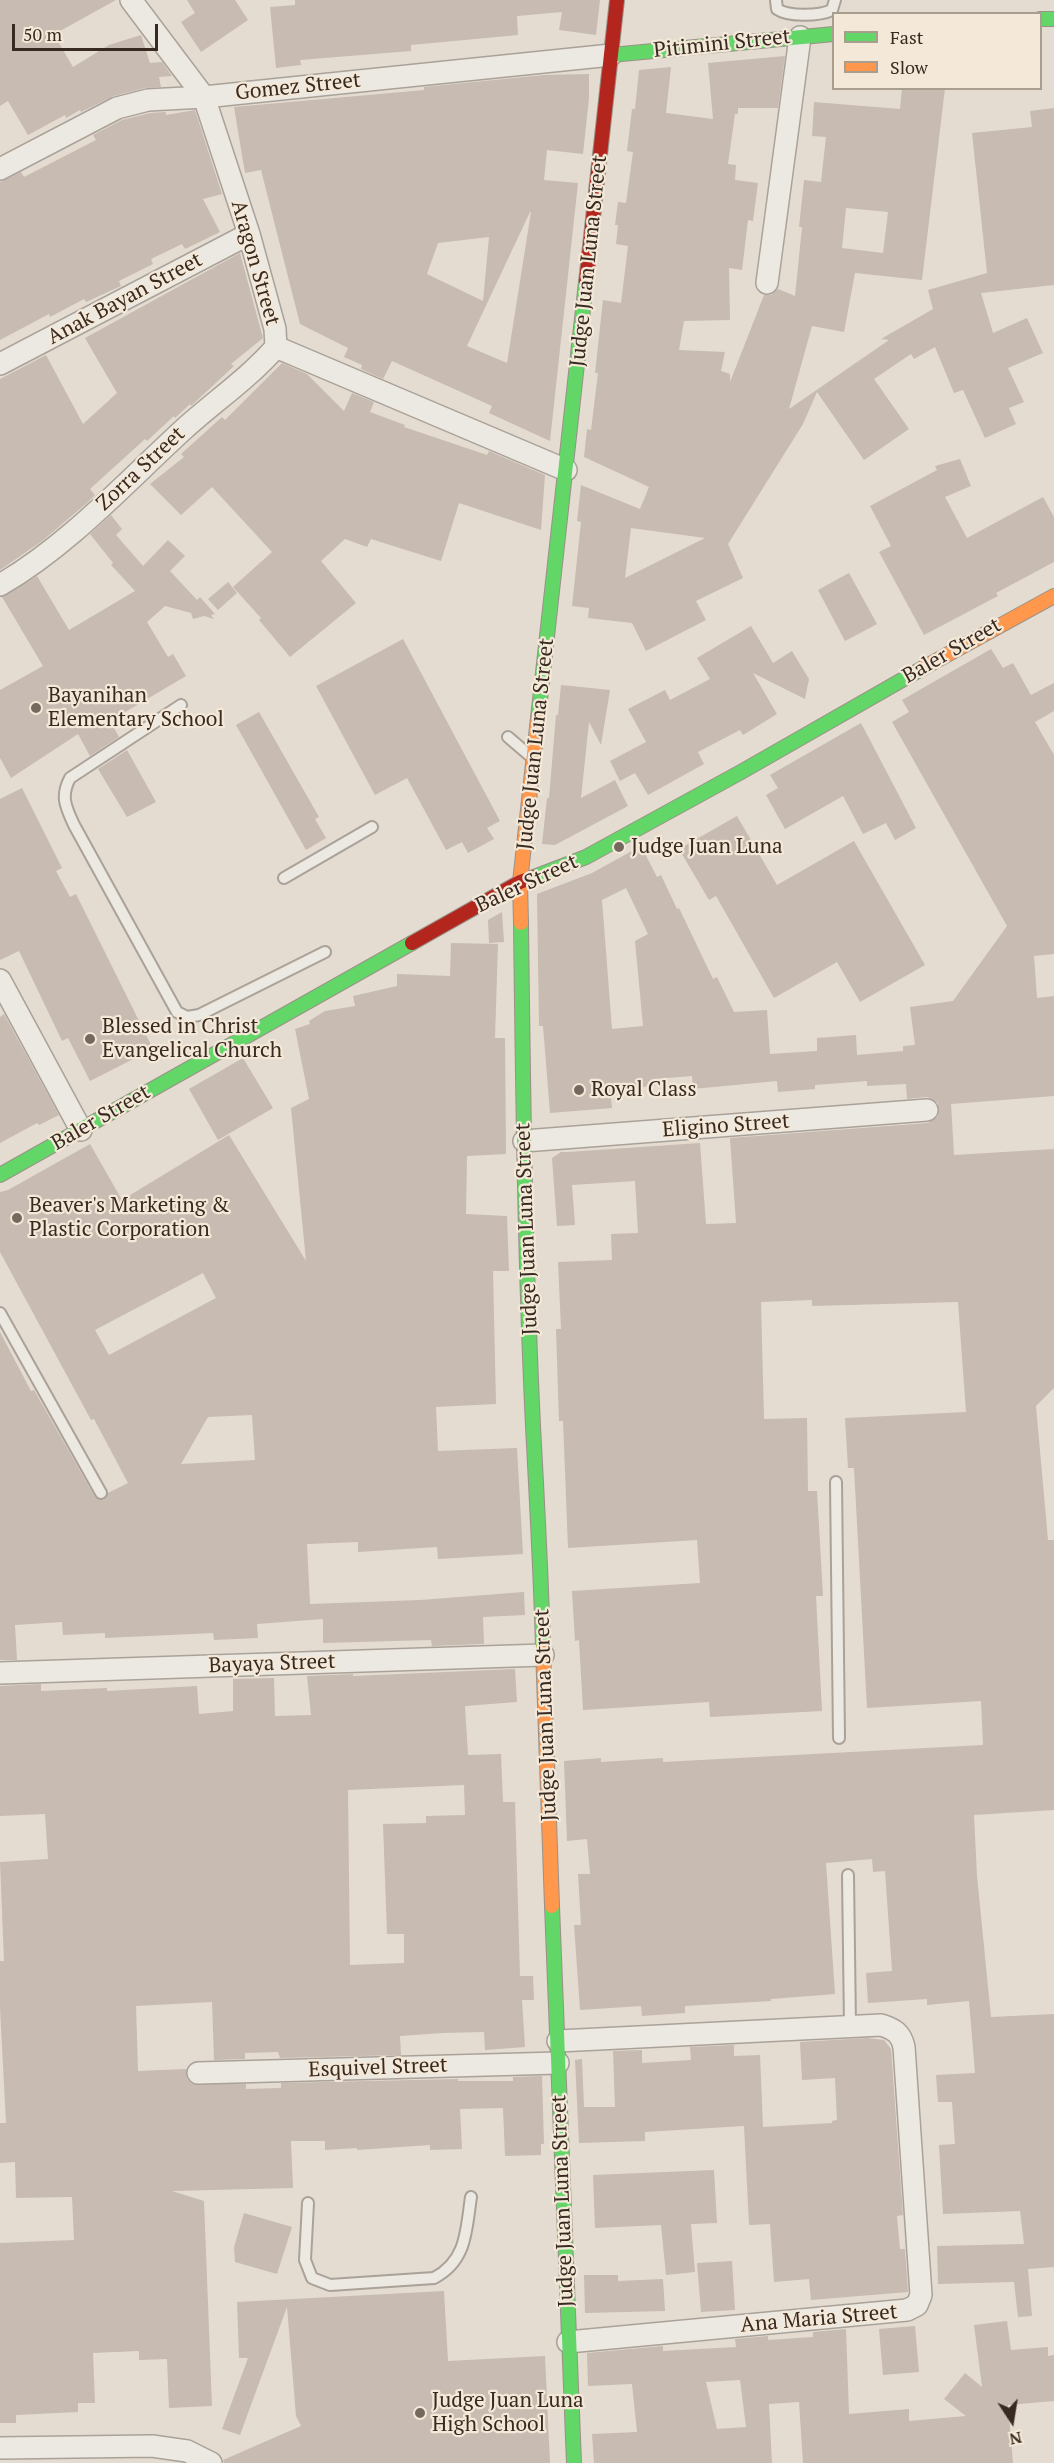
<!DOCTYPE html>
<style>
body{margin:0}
#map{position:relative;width:1054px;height:2463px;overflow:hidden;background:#e4dcd0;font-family:"PT Serif",serif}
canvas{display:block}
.legend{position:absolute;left:832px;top:12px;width:210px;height:78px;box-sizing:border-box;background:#f4e9d8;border:2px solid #a99d8f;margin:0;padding:8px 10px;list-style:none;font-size:18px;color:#392a21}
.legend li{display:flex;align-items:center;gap:12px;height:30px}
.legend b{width:30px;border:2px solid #a99d8f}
.north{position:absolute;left:982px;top:2391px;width:60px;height:60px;-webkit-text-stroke:4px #f4e9d8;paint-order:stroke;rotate:168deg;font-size:16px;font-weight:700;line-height:24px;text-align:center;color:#392a21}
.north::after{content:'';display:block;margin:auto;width:21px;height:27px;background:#392a21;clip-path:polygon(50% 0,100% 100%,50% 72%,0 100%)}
.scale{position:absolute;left:12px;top:24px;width:146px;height:27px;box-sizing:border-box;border:3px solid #392a21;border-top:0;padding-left:8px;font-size:18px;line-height:21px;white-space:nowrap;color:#392a21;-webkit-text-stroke:4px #f4e9d8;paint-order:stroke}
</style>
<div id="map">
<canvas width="1054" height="2463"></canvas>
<ul class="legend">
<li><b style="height:8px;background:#63d668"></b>Fast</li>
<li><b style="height:8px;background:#ff974d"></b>Slow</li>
</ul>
<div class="north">N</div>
<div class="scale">50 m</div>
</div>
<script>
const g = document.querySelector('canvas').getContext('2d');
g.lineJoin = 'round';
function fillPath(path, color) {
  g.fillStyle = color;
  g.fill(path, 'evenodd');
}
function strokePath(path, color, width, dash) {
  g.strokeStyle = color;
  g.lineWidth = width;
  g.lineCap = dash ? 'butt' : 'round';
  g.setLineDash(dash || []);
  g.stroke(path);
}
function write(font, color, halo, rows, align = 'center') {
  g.font = font + ' "PT Serif",serif';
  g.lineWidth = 4.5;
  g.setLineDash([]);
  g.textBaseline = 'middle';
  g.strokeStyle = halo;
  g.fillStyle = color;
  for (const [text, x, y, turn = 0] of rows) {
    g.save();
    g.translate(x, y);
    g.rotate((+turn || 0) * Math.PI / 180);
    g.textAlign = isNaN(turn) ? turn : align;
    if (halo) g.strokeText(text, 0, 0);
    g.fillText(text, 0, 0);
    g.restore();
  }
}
fillPath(new Path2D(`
 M0,0h116l-56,31 2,3 -6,4 17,29 36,-22 32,-10 9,28 12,-1 10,14 -13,1 2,10 -16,1 -31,8 -33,16 -1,-2 -14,8 -1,-3 -37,20 -20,-34 -8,5z
 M187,0h48l13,20 -47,32 -20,-30 14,-9z
 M295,0h305l-4,35 -37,-5 3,-18 -45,4 1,19 -107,10v6l-111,9 1,5 -25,3 -6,-61 25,-2z
 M785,56l-7,52h-40v6h-3l-7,50 8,1 -1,15 23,3 -5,38 -5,-1 -6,50 -13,-2 1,52 -46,1 -5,29 46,2 -4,19 9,3v8l34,-87h7l7,-6 17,7 7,-69h-3l5,-47 17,2 5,-45 -14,-1 2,-34 86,7 2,-21h43l-23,192 -67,-7 -11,59 -32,-6 -23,83 100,-69 -8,-1 52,-30 -5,-19 59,-17 -15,-140 60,-6 -2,-16 24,-3v177l-73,8 12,40 34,-15 16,35 -35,15 16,34 -15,6 7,16 -31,14 -22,-48 -9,3 -19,-46 -21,12 -3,-5 -37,25 35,50 -45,31 -47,-68 -14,32 -75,120 15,34 -47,23 10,19 -60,31 -14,-28 -44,-5 1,-10 -17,-2 9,-84 -4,-1 4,-36 59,24 9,-22 -65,-30 3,-28 4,1 7,-57h-3l8,-73 18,3 7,-57 -12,-2 2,-19h-3l3,-23 8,1 7,-51 -6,-1 5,-42h3l4,-39 32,-3 -5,46 47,6 -5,-56zM846,208l42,4 -5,41 -41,-5zM631,528l74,10 -80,40z
 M589,74v24l-6,56 -36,-4 -3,30 34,3 -28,258 -61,-28 3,-7 -100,-45 -9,18 -22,-10 1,-4 -18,-8 4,-9 -48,-24 -39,-154 -16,3 -11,-66 190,-17v-3l120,-12zM530,212h1l-24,151 -40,-17zM489,237l-6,64 -56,-27 11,-31z
 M195,110l27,84 -19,5 17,33 -35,17 -3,-5 -31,15 2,5 -34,17 2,5 -35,16 -2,-3 -34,18 -1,-3 -49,26v-158l21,-10 3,5 72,-37 -3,-5 29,-15 28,-7 16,-1v3z
 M240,253l23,85 -32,26 3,2 -43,40 -1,-2 -15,14 -1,-2 -27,25 -2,-2 -55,50 5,6 -8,8 -45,38 -42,29v-191l46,-24 37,69 34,-31 -32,-55z
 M282,363l25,11 37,37 8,-18 22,9 -4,10 35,13 -1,2 83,28 2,-4 56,24 -4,55 -82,-27 -18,58 -70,-22 -4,8 -22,-8 -24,22 35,42 -66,54 -31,-37 2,-2 -28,-31 39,-35 -60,-65 -31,28 -31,-31 34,-27 -3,-3 41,-37 3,3z
 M960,459l11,27 -26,11 22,41 76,-41 11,20v45l-58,31 2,3 -74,39 -45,-83 12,-6 -21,-40 67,-36 -2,-4z
 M111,515l11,14 -6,6 27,31 25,-26 17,16 -15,15 27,29 3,-3 15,17 -4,1 3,4 -10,-3 -11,3 -2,-6 -26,-7 -18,16 21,35 5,-3 13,22 -76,45 9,16 -29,19 -12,-22 -67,44 -11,-20v-68l43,-24 -41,-69 35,-21 32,54 66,-39 -24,-26 2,-2 -23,-29z
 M849,573l28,51 -32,17 -27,-51z
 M228,582l9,11 -19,17 -10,-11z
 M751,626l22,37 19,-12 17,28 -4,20 -52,-26 24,41 -34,21 -3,-5 -42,22 6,12 -56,31 -13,-22 -15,8 -10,-20 36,-19 -18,-33 37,-19 5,10 40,-21 -13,-21z
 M403,639l97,182 -13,7 7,11 -26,14 -6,-11 -16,8 -39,-72 -32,17 -59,-109z
 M991,649l12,19 10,-5 18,32 23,-12v28l-19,11 19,33v199l-20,2 3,42 17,-2v100l-103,8 3,51 100,-6v239l-18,18 12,134h6v270l-80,5 3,61 14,141 63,-3v253l-26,2 4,47 -14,1 -4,-35 -76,2 -1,-38 87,-2 -4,-33 -77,3 -4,-69 16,-1 -3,-42h-14l-2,-27 39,-2 -6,-72 -42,4v-6l-59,4 -2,-30 26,-2 -7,-100 -12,1 -1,-13 -46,4 9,131 -64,5v2l-86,5v7l-43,3 -1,-10 -61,4 -6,-85h7l-3,-51h12l-3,-35 -20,2 -3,-80 37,-3v4l62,-4v4l320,-17 -2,-44 -114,7 -13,-240h-6l-3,-50 121,-6 -8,-110 -146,4v-6l-51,2 3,117 43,-1 1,73h9l6,105h-7l6,115 -112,6 -1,-15 -126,8 -4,-70 -4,1 -3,-50 128,-8 -3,-43 -129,8 -5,-127h-4l-3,-92h5l-3,-67 54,-2 -1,-26 27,-1 -3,-52 -63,4 3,40 -18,1 -5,-68 9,-6h7l132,-9 6,81 30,-1 -6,-85 198,-15 10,-7v-13l-11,-6 -20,2 -1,-15 -39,2v-5l-52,4v4l-37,3 -1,-11 -84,8 -1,-13 -37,3v7l-45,3 2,19 -62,5 -7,-87h-4l-2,-132 55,-21 49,-27 16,31 4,-2 16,34 2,-1 34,71 4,-2 17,35 33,-2 3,44 47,-3v-13l39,-3 1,20 46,-4v-5l12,-1 -5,-38 43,-6 54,-75 -115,-204 17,-10 -7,-12zM626,888l22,46 -13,7 8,85 -31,3 -10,-129z
 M561,685l49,5 -9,55 -12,-23 -8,76 34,-18 13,26 -73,39 -13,-1 5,-46h2l7,-83h2z
 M259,712l60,105 -4,2 11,19 -20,12 -70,-125z
 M861,723l55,105 -21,12 -9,-17 -23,11 -20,-38 -58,33 -19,-34 12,-7 -8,-13z
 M127,750l29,52 -29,15 -29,-48z
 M22,788l40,80 -6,3 14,26 6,-3 77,155 -63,32 -22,-43 -6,3 -43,-90 -19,9v-161z
 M737,816l40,69 77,-44 71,124 -65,37 -23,-40 -63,36 -58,-102 -7,4 -30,-51z
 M502,912l2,30 -15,1 -1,-23z
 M451,943l47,1 -3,94h10l1,116 -39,2 -1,58 41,2 2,55h-16l3,133 -60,3 2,44 79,-3 6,106 -85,5 -1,-12 -79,5v-10l-51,2 3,60 110,-4 104,-8 1,23 -42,2 1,27 -52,2 -1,-6 -108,3v-24l-66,5 1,14 -44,2 -1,-7 -108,5v-5l-42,2 -1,-13 -47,3 2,35h-17v-328l31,59 3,-1 61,107 9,3 4,-7 20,-10 -34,-64 -3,1 -91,-168v-60l8,-2 82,-46 32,56 107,-65 77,126 -15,-153 18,-9 -14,-70 15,-5 -1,-3 16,-10 30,-5 -2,-10 44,-10v-12l53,2zM203,1273l13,25 -107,57 -14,-25zM252,1415l3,45 -74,4 27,-47z
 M4,1014l55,101 -20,10 -2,-2 -37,20v-126z
 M243,1058l30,50 -55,32 -29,-51z
 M515,1669l2,33 -52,4 3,49 33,-1 2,48h12l5,174h13l1,24h-12l3,47 -40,3 -1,-18 -41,1 -43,3 1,19 -121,3 -2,-6 -33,1v6l-31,1 -2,-58 -76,4 2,65 48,-2 1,10 5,5h54v5l35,-1v-5l177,-4v2h55v-4l29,-1 2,68h-3v11l-36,1 -2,-48 -43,1 2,40 -32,1v-5l-73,5v-2l-32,2v-9h-34l2,47 -121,3 32,10 8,205 -43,2 -2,-49 -28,1v-9l-46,2 2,50h-17v9l-62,3v8h-16v-180l74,-3 -2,-43 -56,1 -1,-36 -15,1v-40h6l-6,-115v-47h4l-4,-99 48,-3 -3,-45 -45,2v-130l41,-2v7l66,-3v3l90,-5 2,28 34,-3v-32l41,-1 1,38 36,-1 -4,-39 46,-2v2zM464,1785l1,30 -39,1v7l-43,1 4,110h17v29l-54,2 -2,-175z
 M867,2038l17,2 7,9 12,166 -6,1 3,33h5l3,43 -97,8 -2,-21 -35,3 -4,-58 -21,1 -5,-99 -99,6v9l-66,2 -4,-83 7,-1 2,48h31l-2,-56 29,-1v13l49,-3 -1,-13 44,-2v11l26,-1 3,72 69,-4v-2l5,-1 -2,-42 -33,2 -2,-38z
 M714,2170l3,53 -26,1 4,48 -29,3 -5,-50 -66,3 -2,-53z
 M244,2213l48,14 -15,47 -42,-12 -1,-15z
 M732,2261l3,49 -34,2 -4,-49z
 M584,2275h34v6l45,-2 2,32 -80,2z
 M444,2291l4,70 97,-5 5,107h-326l-1,-3 78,-34 -5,-10 -9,-109 -47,128 -18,-6 26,-71h-9l-2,-56z
 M1007,2321l4,29 37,-3v9l6,-1v46l-46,4 5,58h-210l-4,-61 -30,2 3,59h-178l-2,-29 45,-2 -5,-48 -44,2 -1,-33 76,-7v5l73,-4 -1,-8 33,-3v4l45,-3v-5l33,-3 3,85 60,-5v12l57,-5 -22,-17 21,-26 17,14 -8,-62zM740,2380l6,47 -29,2 -11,-47z
 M915,2326l4,46 -36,3 -4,-46z`), '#c8bbb1');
const lane = new Path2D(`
 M776,0l1,9c11,8 43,7 55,1l3,-10
 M181,705l-111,73c-10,19 -4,29 4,47l103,187 10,5 12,-2 126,-63
 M508,737l21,18
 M284,878l88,-51
 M0,1313l101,180
 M836,1482l3,256
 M848,1875l2,151
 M308,2203l-3,57 7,18 18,7 104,-7c33,-17 32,-48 37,-81`);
const street = new Path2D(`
 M131,0l73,97 45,137 26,95 1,18 290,123
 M0,169l117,-61 31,-8 56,-3 407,-42
 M767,283l33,-246
 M0,364l249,-130
 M0,585c69,-40 125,-102 184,-156 31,-28 65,-51 92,-82
 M0,980l81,150
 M524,1141l403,-31
 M0,1673l543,-18
 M558,2041l323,-16c13,4 20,8 23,22l17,248 -4,10 -10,5 -339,32
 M198,2073l360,-10
 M0,2448l152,-2 35,5 24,12`);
const fast = new Path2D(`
 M1040,19h14
 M611,55l223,-21
 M538,718l48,-436
 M534,877l52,-20 155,-85 182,-104
 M521,923c2,168 4,335 12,503 4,74 8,148 10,222
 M0,1175l412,-232
 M552,1906l22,557`);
const slow = new Path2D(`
 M923,668l131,-72
 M521,923l-1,-41 18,-164
 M543,1648l9,258`);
const jam = new Path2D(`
 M586,282l31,-282
 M412,943l108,-61 14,-5`);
strokePath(lane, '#aaa299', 14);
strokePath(street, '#aaa299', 24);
strokePath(fast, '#9a9188', 16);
strokePath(slow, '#9a9188', 16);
strokePath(jam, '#9a9188', 16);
strokePath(lane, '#ece8e2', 10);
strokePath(street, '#ece8e2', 21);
strokePath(fast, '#63d668', 14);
strokePath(slow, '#ff974d', 14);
strokePath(jam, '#b3261e', 14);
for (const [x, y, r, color] of [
 [36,708,6,"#75685e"],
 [619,847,6,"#75685e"],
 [90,1039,6,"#75685e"],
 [579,1090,6,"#75685e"],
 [17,1218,6,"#75685e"],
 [420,2413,6,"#75685e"]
]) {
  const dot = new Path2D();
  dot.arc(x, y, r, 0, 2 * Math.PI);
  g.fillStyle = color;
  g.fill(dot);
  strokePath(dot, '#f4e9d8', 2);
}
write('21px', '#392a21', '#f4e9d8', [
 ["Pitimini Street",722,44,-6],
 ["Gomez Street",298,87,-6],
 ["Judge Juan Luna Street",589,261,-84],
 ["Aragon Street",255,263,74],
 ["Anak Bayan Street",125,299,-28],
 ["Zorra Street",141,469,-43],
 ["Baler Street",952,651,-30],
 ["Judge Juan Luna Street",536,744,-84],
 ["Baler Street",527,884,-25],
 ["Baler Street",101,1118,-30],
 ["Eligino Street",726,1126,-4],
 ["Judge Juan Luna Street",527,1229,-92],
 ["Bayaya Street",272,1664,-2],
 ["Judge Juan Luna Street",546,1715,-92],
 ["Esquivel Street",378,2068,-2],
 ["Judge Juan Luna Street",563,2201,-92],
 ["Ana Maria Street",819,2319,-5]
]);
write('21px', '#392a21', '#f4e9d8', [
 ["Bayanihan",48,696],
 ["Elementary School",48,720],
 ["Judge Juan Luna",631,847],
 ["Blessed in Christ",102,1027],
 ["Evangelical Church",102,1051],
 ["Royal Class",591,1090],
 ["Beaver's Marketing &",29,1206],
 ["Plastic Corporation",29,1230],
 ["Judge Juan Luna",432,2401],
 ["High School",432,2425]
], 'left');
</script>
